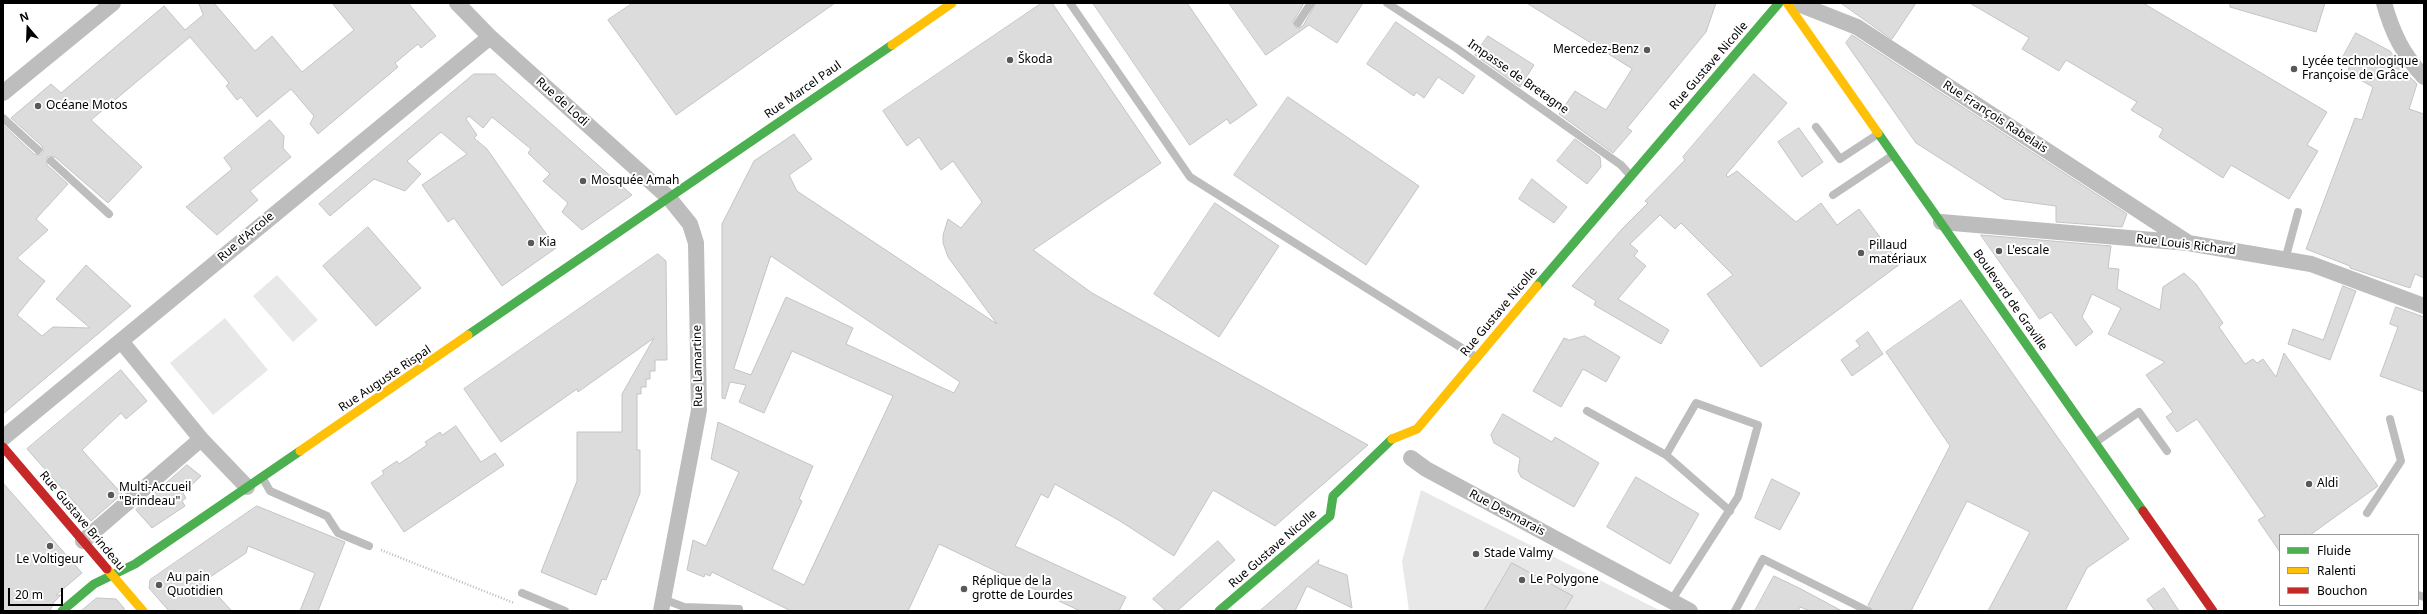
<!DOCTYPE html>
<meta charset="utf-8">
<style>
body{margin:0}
#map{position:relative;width:2427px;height:614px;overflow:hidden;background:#fff;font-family:"Noto Sans",sans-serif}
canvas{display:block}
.frame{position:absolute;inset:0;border:4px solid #000;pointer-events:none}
.legend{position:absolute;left:2279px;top:534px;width:140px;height:72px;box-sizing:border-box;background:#fff;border:1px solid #999;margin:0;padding:5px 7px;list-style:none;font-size:12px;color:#000}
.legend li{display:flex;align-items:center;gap:8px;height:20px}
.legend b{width:20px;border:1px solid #999}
.north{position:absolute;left:8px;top:8px;width:40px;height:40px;-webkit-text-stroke:3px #fff;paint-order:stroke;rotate:341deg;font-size:11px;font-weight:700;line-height:16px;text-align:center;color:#000}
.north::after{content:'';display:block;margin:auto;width:14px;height:18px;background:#000;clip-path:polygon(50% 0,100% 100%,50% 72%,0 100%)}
.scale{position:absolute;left:8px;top:588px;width:55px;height:18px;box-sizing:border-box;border:2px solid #000;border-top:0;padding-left:5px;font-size:12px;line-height:14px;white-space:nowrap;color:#000;-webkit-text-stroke:3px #fff;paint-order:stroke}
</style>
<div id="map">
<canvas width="2427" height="614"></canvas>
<div class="frame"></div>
<ul class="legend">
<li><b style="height:5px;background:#4caf50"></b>Fluide</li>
<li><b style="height:5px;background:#ffc107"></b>Ralenti</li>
<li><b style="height:5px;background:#c62828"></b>Bouchon</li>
</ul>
<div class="north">N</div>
<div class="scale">20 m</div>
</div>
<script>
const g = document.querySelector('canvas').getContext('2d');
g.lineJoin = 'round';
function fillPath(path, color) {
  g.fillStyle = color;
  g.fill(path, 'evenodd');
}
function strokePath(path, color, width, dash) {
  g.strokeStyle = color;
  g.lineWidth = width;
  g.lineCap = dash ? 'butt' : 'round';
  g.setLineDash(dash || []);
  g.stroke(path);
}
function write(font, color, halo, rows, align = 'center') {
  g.font = font + ' "Noto Sans",sans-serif';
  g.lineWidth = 4;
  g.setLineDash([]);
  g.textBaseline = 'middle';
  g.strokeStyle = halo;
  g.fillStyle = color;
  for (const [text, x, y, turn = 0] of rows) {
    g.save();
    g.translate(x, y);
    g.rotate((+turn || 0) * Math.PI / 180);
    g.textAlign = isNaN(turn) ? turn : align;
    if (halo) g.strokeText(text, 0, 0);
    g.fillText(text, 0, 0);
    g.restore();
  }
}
fillPath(new Path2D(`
 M277,275l41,45 -25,22 -40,-46z
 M225,318l43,52 -55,45 -43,-52z
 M1421,490l240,121h-252l-7,-50z`), '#e8e8e8');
const building = new Path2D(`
 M199,3h15l41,48 17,-15 30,36 52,-42 -22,-27h76l28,33 -15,12 -3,-4 -23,19 3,4 -80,67 -8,-10 4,-8 -23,-27 -34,28 -16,-20 -4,3 -11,-14 3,-3 -39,-46 -99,83 51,47 -34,36 -53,-46h-8v8l21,19 -32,35 12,11 -31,28 28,23 -28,34 25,21 11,-9 37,1 -34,-29 30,-34 45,41 -128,108v-289l31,29 6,1 3,-3 -1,-6 -31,-28 40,-34 10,9 103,-87 21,24 18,-15z
 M633,3h202l-159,112 -68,-95z
 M1042,3h10l109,160 -128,87 59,43 276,152 -93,81 -62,-36 -39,66 -54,-35 -65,-37 -7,14 -7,-4 -26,52 111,51 -7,14h-39l-141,-67 -31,67h-117l-79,-39 -2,4 -5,-2 -1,3 -17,-7 6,-30 13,6 33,-74 -28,-13 7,-37 95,44 -14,33 3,2 -30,68 32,16 89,-189 -101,-45 -28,62 -25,-11 7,-17 -16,-3 -5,17 -3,-1v-174l32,-63 40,-27 18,25 -23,16 8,16 200,133 -49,-67 -5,-14v-8l5,-16 13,9 21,-26 -29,-41 -12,9 -22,-33 -12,9 -24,-35zM771,256l189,126 -6,11 -108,-49 7,-16 -67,-31 -35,78 -17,-6z
 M1093,3h94l70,102 -27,19 -3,-5 -37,26z
 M1229,3h75l-11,19 2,5 3,1 5,-2 13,-23h47l-26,40 -28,-18 -43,30z
 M1527,3h189l-10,29 -79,96 5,3 -19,22 -54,-39 16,-23 31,19 26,-41z
 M1841,3h75l-24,36z
 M1970,3h173l184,109 -20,33 11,6 -29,48 -58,-34 -8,13 -64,-41 4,-8 -32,-19 6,-8 -71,-42 -7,11 -37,-22 7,-11z
 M2231,3h94l-9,29 -86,-25z
 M1396,22l79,54 -12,18 -25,-17 -14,21 -8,-6 -2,4 -47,-32z
 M2356,33l34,18 16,22 11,11 -8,25 15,5v164l-9,-4 -5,14 -60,-20v-2l-44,-17 49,-131 7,2 11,-33 -25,-14 2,-12 -7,-4z
 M1852,35l275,179 -5,13 -66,-5v-16l-52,-7 -88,-56 -70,-100z
 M1488,36l46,29 -14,22 -45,-32z
 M474,74h21l137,121 -50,35 -20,-18 6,-9 -25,-22 7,-7 -22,-21 3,-4 -39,-32 -9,11 -14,-12 -3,3 11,16 -3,3 13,11 69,99 -54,38 -48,-68 -6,4 -26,-37 45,-31 -26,-22 -34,29 14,13 -16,17 -31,-12 -44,37 -11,-12z
 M1754,74l33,29 -61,72 2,2 9,-6 59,51 25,-19 16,22 22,-16 41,55 -139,103 -54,-73 26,-19 -52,-52 -6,6 -15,-14 -30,29 8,7 -4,5 12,10 -28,33 51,31 -8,14 -67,-39 2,-4 -24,-15 50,-57 26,-26 -3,-2 40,-41 -2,-3z
 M1288,97l131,89 -53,79 -132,-90z
 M270,120l14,16 -1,12 8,9 -41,34 8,9 -41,35 -31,-28 46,-38 -8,-11z
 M1799,128l24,34 -21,15 -24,-35z
 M1575,139l25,18 1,10 -14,17 -30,-23z
 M1532,179l35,28 -13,16 -35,-24z
 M1215,203l64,43 -60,91 -65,-43z
 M368,227l53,61 -45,38 -53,-60z
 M1981,235l130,11 -3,22 11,1 -2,20 43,21 3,-23 21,-14 12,11 27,39 -4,4 26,37 8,-5 4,4 6,-4 13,18 8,-24 94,133 -68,49h-30v17l-22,-32 7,-4 -68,-97 -20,13 -11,-15 7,-5 -27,-37 19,-13 -57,-28 13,-26 -29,-14 -10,23 11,15 -17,14 -25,-34 -11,7z
 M658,254l8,7 1,99h-12v11h-5v8h-4v8h-5v7h-4v56h3v43l-34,87 -4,-1 -6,16 -55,-23 36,-91v-49h45v-38l32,-56 -76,54 -1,-3 -76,53 -37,-53z
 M2343,286l13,5 -26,69 -42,-16 5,-15 30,11z
 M1961,300l168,239 -42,29 -22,43h-77l42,-79 -63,-31 -56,110h-38l-5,-6 82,-159 -64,-94z
 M2396,307l28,10v75l-44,-16 18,-49 -8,-3z
 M1868,332l15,22 -31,22 -11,-16 19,-14 -4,-5z
 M1585,336l35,21 -14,25 -23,-13 -22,38 -28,-16 31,-53 5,2z
 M121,370l26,31 -21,18 -5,-6 -39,37 40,44 -31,27 -64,-72z
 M1503,414l49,28 3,-5 44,26 -25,44 -53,-30 -3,-6 2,-13 -26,-15 -3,-8z
 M456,426l25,36 14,-9 9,12 -100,67 -33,-49 13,-9 -2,-3 15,-10 2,3 28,-19 -2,-3 15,-10 2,3z
 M187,465l14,11 -18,17 3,5 -4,3 3,5 -33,22 -16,-18z
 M1636,477l63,37 -29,50 -63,-37z
 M1772,479l28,14 -20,37 -25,-12z
 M3,483l79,90 -26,22h5l-7,7 -4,9h-47z
 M257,506l88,36 -27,69h-18l15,-38 -67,-27 -2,7 -42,28 28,30h-63l-20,-23 1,-8z
 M1218,541l17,19 -58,51h-11l-13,-12z
 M1319,560l-1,4 29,11 5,33 -45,-22 -12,25h-35z
 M1512,563l61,33 -9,15h-80z
 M1774,576l27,13 41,22h-32l-10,-4 -2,4h-43z
 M2164,588l15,23h-24l-8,-11z
 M97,598l19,1 8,9v3h-43z`);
fillPath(building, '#dcdcdc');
strokePath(building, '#c4c4c4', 1);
strokePath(new Path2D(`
 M381,550l133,53`), '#b8b8b8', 2.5, [1, 2]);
strokePath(new Path2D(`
 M1070,3l120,174 286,180
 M1387,3l69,45 165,117 9,10
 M1298,23l13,-20
 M3,118l35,32
 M1816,127l24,32 38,-25
 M51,161l58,53
 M1833,195l60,-40
 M2285,260l13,-48
 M1587,411l79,44 30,-52 62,22 -20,72 -67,104
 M2096,442l43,-30 28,39
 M1666,455l64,56
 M262,477l8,14 57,25 11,17 31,13
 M2367,513l34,-52 -11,-42
 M522,593l43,18
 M2418,595l6,2
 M663,599l21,8 55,2
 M1735,611l28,-52 105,52`), '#bdbdbd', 8);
strokePath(new Path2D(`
 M457,3l33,34 179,161 21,26 6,19 3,167 -38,201
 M1796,3l61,24 330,215
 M2384,3c8,29 19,52 40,74
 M3,93l110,-90
 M1941,222l247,21 123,21 113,42
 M121,341l80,98 46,48
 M3,438l487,-401
 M1411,458l15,11 264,142
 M83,541l118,-102`), '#bdbdbd', 16);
strokePath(new Path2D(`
 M1878,133l265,378
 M1537,286l242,-283
 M468,335l424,-290
 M62,611l32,-27 41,-20 165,-113
 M1219,611l111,-95 3,-20 59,-57`), '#4caf50', 9);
strokePath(new Path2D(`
 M1787,3l91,130
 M892,45l60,-42
 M1392,439l25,-10 120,-143
 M300,451l168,-116
 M107,569l36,42`), '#ffc107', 9);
strokePath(new Path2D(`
 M3,447l104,122
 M2143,511l70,100`), '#c62828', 9);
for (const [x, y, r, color] of [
 [1647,50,4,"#595959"],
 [1010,60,4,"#595959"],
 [2294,69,4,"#595959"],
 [38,106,4,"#595959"],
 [583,181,4,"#595959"],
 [531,243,4,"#595959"],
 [1999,251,4,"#595959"],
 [1861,253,4,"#595959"],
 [2309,484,4,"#595959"],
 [111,495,4,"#595959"],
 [50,546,4,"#595959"],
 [1476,554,4,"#595959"],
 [1522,580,4,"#595959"],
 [159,585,4,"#595959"],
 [964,589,4,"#595959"]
]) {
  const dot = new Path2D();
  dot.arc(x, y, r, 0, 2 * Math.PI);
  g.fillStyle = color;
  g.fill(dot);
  strokePath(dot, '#fff', 1.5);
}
write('12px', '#000', '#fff', [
 ["Mercedez-Benz",1639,50,"right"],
 ["Škoda",1018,60],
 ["Lycée technologique",2302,62],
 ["Françoise de Grâce",2302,76],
 ["Océane Motos",46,106],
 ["Mosquée Amah",591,181],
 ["Kia",539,243],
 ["Pillaud",1869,246],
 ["matériaux",1869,260],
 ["L'escale",2007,251],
 ["Aldi",2317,484],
 ["Multi-Accueil",119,488],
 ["\"Brindeau\"",119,502],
 ["Stade Valmy",1484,554],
 ["Le Voltigeur",50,560,"center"],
 ["Au pain",167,578],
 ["Quotidien",167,592],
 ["Le Polygone",1530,580],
 ["Réplique de la",972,582],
 ["grotte de Lourdes",972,596]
], 'left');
write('12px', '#000', '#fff', [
 ["Rue Gustave Nicolle",1709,66,-49],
 ["Impasse de Bretagne",1518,77,35],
 ["Rue Marcel Paul",803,90,-35],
 ["Rue de Lodi",562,102,42],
 ["Rue François Rabelais",1995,117,33],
 ["Rue d'Arcole",246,237,-40],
 ["Rue Louis Richard",2186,245,7],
 ["Boulevard de Graville",2010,300,55],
 ["Rue Gustave Nicolle",1499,312,-50],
 ["Rue Lamartine",698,366,-91],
 ["Rue Auguste Rispal",385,379,-34],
 ["Rue Desmarais",1507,513,28],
 ["Rue Gustave Brindeau",82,521,50],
 ["Rue Gustave Nicolle",1273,549,-41]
]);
</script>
